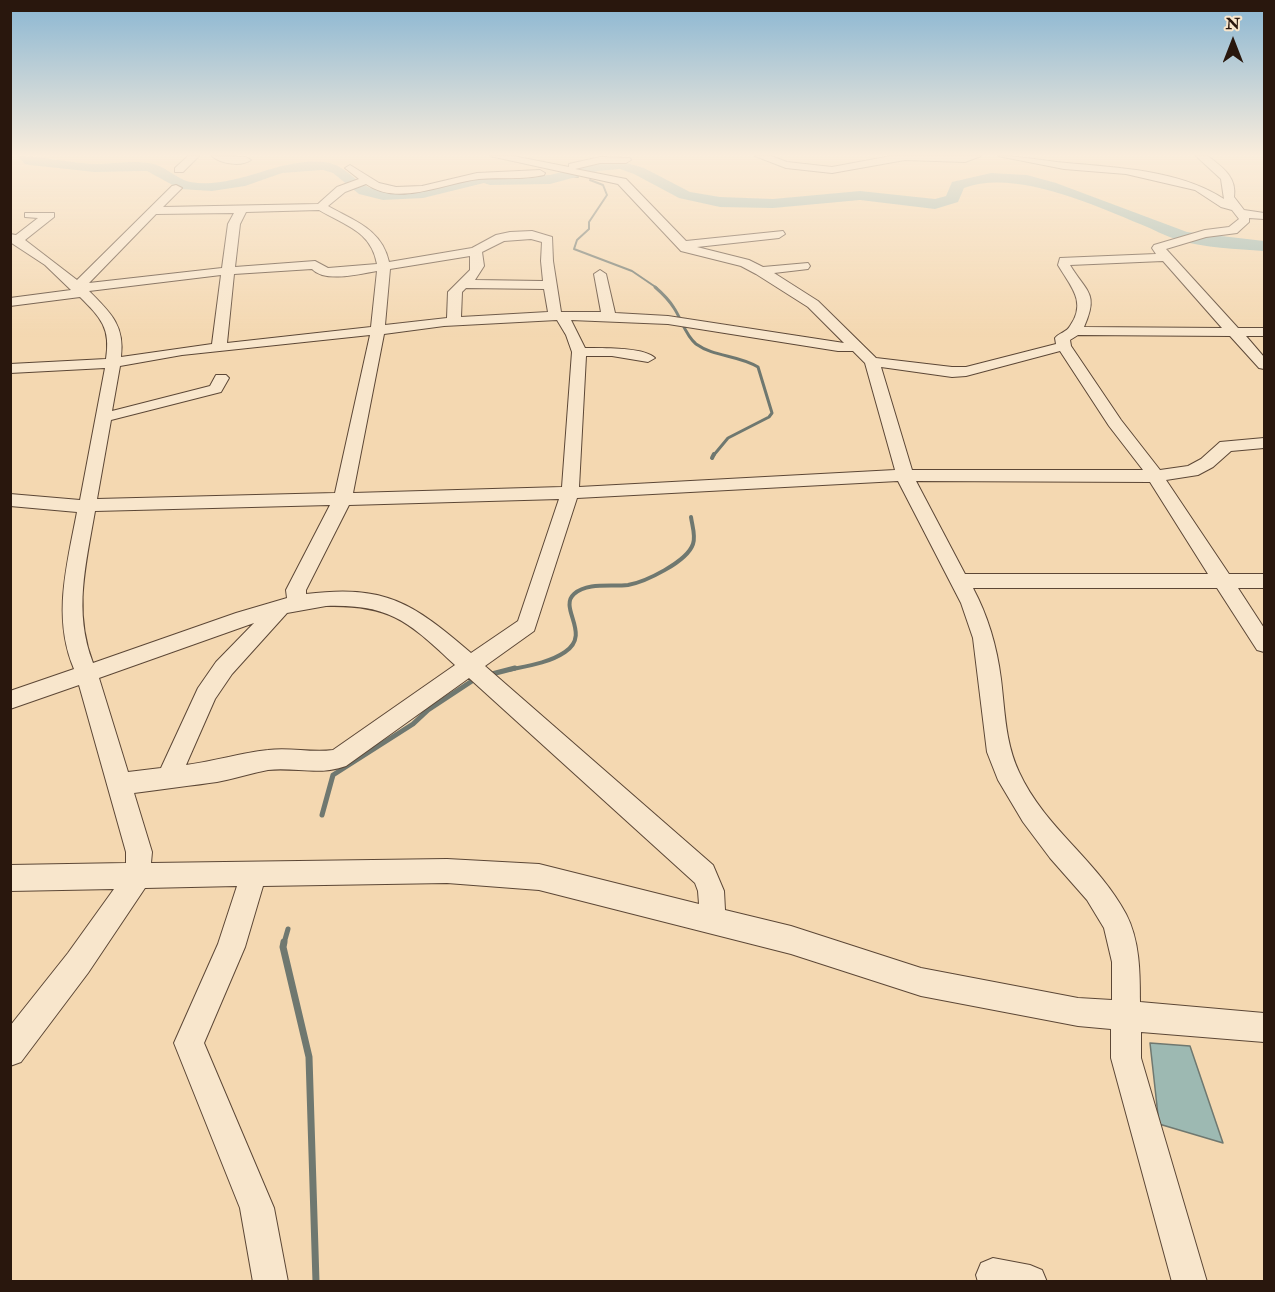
<!DOCTYPE html>
<style>
body{margin:0}
#map{position:relative;width:1275px;height:1292px;overflow:hidden;background:#f4d8b1;font-family:"IM FELL Double Pica",serif}
canvas{display:block}
.frame{position:absolute;inset:0;border:12px solid #29170d;pointer-events:none}
.north{position:absolute;left:1203px;top:12px;width:60px;height:60px;-webkit-text-stroke:4px #f8e6cc;paint-order:stroke;rotate:0deg;font-size:16px;font-weight:700;line-height:24px;text-align:center;color:#29170d}
.north::after{content:'';display:block;margin:auto;width:21px;height:27px;background:#29170d;clip-path:polygon(50% 0,100% 100%,50% 72%,0 100%)}
</style>
<div id="map">
<canvas width="1275" height="1292"></canvas>
<div class="frame"></div>
<div class="north">N</div>
</div>
<script>
const g = document.querySelector('canvas').getContext('2d');
g.lineJoin = 'round';
function fillPath(path, color) {
  g.fillStyle = color;
  g.fill(path, 'evenodd');
}
function strokePath(path, color, width, dash) {
  g.strokeStyle = color;
  g.lineWidth = width;
  g.lineCap = dash ? 'butt' : 'round';
  g.setLineDash(dash || []);
  g.stroke(path);
}
const water = new Path2D(`
 M1150,1043l40,3 33,97 -64,-19z`);
fillPath(water, '#9db9b2');
strokePath(water, '#6f7870', 1.5);
strokePath(new Path2D(`
 M568,176l10,1
 M590,180l13,5 4,10 -18,27v7l-12,11 -3,9 58,22 25,17`), '#6f7870', 2);
strokePath(new Path2D(`
 M655,287c7,6 14,13 19,21 8,12 11,27 22,36 18,13 43,11 62,23l14,46 -3,4 -41,21 -15,18`), '#6f7870', 3);
strokePath(new Path2D(`
 M712,458l2,-4
 M508,670c19,-4 41,-7 57,-18 27,-18 -7,-44 9,-58 14,-12 37,-7 54,-9 17,-3 59,-23 65,-41 3,-8 -1,-19 -2,-27`), '#6f7870', 4);
strokePath(new Path2D(`
 M488,675l27,-7
 M322,815l11,-40 80,-51 15,-14 47,-31
 M284,943l4,-14`), '#6f7870', 5);
strokePath(new Path2D(`
 M284,942l-1,5 26,110 7,225`), '#6f7870', 7);
fillPath(new Path2D(`
 M17,156c26,0 51,7 77,8 18,0 37,-4 55,-1 16,2 27,16 41,19 46,8 88,-25 134,-20 21,2 30,20 47,26 37,12 81,-10 117,-14l6,3 56,-2 46,-12 24,-2 24,7 46,24 30,5 53,2 87,-8 75,8 11,-3 6,-14 39,-9 36,2 29,8 131,49 77,9v10c-28,-2 -59,-3 -86,-11 -13,-4 -25,-11 -38,-16 -49,-20 -125,-55 -176,-36l-6,14 -23,7 -75,-9 -87,8 -53,-1 -41,-9 -45,-24 -14,-5 -22,2 -48,13 -60,1 -6,-2 -61,15 -40,2 -24,-6 -26,-21 -10,-3 -41,3 -37,13 -33,5 -32,-2 -33,-18 -53,1 -64,-7 -5,-1z`), '#9db9b2');
const minor = new Path2D(`
 M188,156h11l-16,16h-8v-4z
 M212,156l34,1 5,3c-10,7 -30,4 -39,-4z
 M490,156h23l56,11v-3l31,-7 30,1 1,2 -5,3h-26l-25,6 51,10 60,62 97,-10 2,3 -6,4 -82,9 52,13 14,7 45,-4 2,3 -2,3 -34,4 44,28 58,57 76,9h14l90,-23 -1,-6c4,-5 12,-6 15,-12 17,-24 1,-39 -12,-61l2,-7 96,-4 -4,-6 2,-3 51,-15 24,-3 10,-8 -7,-9 -11,-3 -26,-17 -69,-16 -62,-5 -66,-13c24,0 46,5 69,7 53,5 112,7 157,36l-3,-20 -25,-23h12c14,11 29,21 26,41l10,13 20,3v6l-15,-1v4l-12,11 -31,4 -40,12 72,79h26v8h-18l18,21v12l-5,-1 -29,-32 -152,-1 -8,5 1,6 50,74 39,50 28,-4 13,-7 19,-17 44,-4v10l-33,3 -18,16 -15,8 -32,5 63,94h35v14h-26l26,40v24l-7,-2 -40,-62h-244c15,28 24,59 28,91 4,32 4,63 18,93 25,55 79,89 107,142 14,27 14,59 14,88l124,11v29l-123,-10v26l66,224h-35l-61,-224v-29l-33,-3 -157,-30 -130,-42 -252,-64 -92,-7 -184,3 -18,61 -41,96 70,165 14,74h-35l-13,-74 -66,-165 44,-99 19,-58 -92,2 -57,85 -67,89 -11,4v-40l58,-73 46,-64 -104,2v-26l116,-2v-11l-47,-167 -69,24v-18l64,-22c-22,-52 -7,-104 3,-157l-67,-6v-12l70,6 25,-132 -95,5v-9l96,-5c5,-31 -5,-41 -26,-62l-70,9v-8l61,-8 -26,-25 -35,-23v-8l6,1 22,-17 -13,-1v-4h29v4l-29,23 52,40 95,-94 4,-1 6,3 -19,19 155,-3 19,-17 22,-8 -14,-11 5,-3 29,18 17,4 26,-1 55,-13 63,-3 5,3 -1,2c-21,5 -44,2 -65,4 -36,4 -80,28 -113,5l-21,8 -17,14c26,15 54,23 61,56l83,-14 24,-13 14,-3 22,-1 20,6 1,24 8,51h40l-7,-38 6,-4 6,4 9,39 53,3 176,27 -36,-36 -52,-33 -15,-8 -60,-15 -63,-67zM319,210c27,16 52,21 58,54l-49,4 -13,-7 -80,6 5,-43 6,-12zM234,213l-6,11 -6,44 -133,15 67,-69zM531,239l11,3 -1,19 2,20 -68,-1 9,-14 -2,-14 22,-11zM470,256v14l-22,22 -1,26 -62,7 5,-56zM1163,261l59,67 -138,-1c15,-34 3,-34 -14,-62zM312,269c13,14 48,5 65,2l-6,56 -144,16 7,-69zM221,275l-9,69 -91,13c4,-32 -11,-45 -32,-66zM466,288l78,1 4,23 -87,5 1,-25zM557,320l9,15 6,17 -10,135 -209,6 31,-159 60,-8zM571,320l97,4 170,27h15l12,12 30,107 -316,17 7,-131h26l36,6 7,-4c-10,-11 -54,-10 -70,-10zM370,335l-35,158 -238,6 14,-79 110,-28 8,-14 -3,-3h-10l-6,11 -98,25 8,-45 62,-11zM1060,351l49,75 34,44h-231l-31,-103 71,10 14,-1zM898,481l63,122 12,35 14,114 11,28 25,42 27,36 37,42 17,28 8,34v38l-34,-2 -157,-30 -130,-42 -66,-16 -1,-19 -11,-26 -228,-199 49,-35 43,-133zM916,481l234,1 58,92h-243zM559,499l-41,122 -47,32c-58,-50 -86,-69 -165,-59v-4l43,-85zM330,505l-44,85 1,8 -51,15 -143,50c-20,-52 -7,-99 2,-152zM326,606c66,-2 83,17 129,59l-122,85c-22,3 -43,-3 -65,0 -27,3 -54,11 -82,15l29,-66 17,-25 55,-61zM254,623l-38,39 -18,26 -37,80 -33,4 -29,-94zM469,678l226,205 3,8 1,13 -160,-40 -92,-5 -296,4 1,-11 -18,-59c28,-4 55,-7 83,-11 17,-3 34,-9 51,-12 27,-3 52,6 78,-4z
 M755,156h16l16,6 45,5 59,-11h90l-16,6 -60,-2 -73,13 -46,-5z
 M993,1258l37,7 12,5 5,12h-69l-2,-7 5,-12z`);
strokePath(minor, '#5c4736', 2);
fillPath(minor, '#f8e6cc');
const sky = g.createLinearGradient(0, 0, 0, 337);
sky.addColorStop(0, '#8ab6d2');
sky.addColorStop(0.46, '#faeddc');
sky.addColorStop(1, '#faeddc00');
g.fillStyle = sky;
g.fillRect(0, 0, 1275, 337);
</script>
